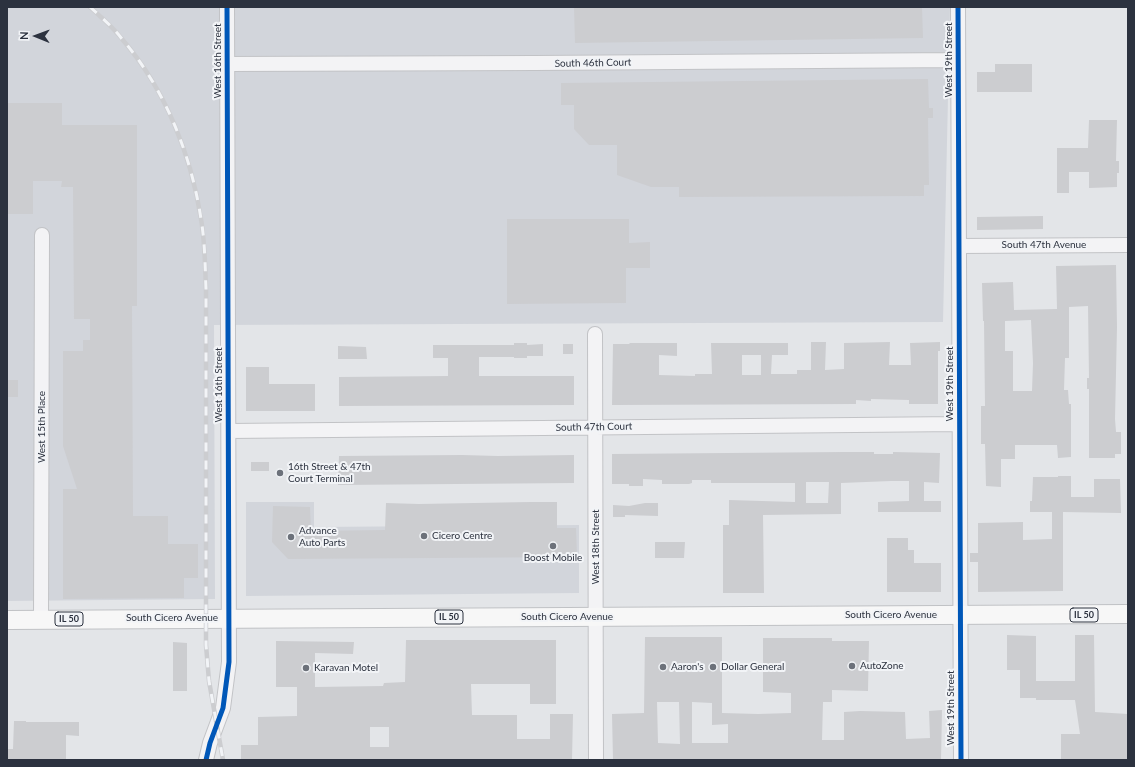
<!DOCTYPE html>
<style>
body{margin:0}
#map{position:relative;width:1135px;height:767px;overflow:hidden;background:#e3e5e8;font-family:Lato,sans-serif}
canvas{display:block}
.frame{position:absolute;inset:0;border:8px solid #2c323f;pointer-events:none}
.north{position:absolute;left:16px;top:16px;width:40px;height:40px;-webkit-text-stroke:3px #f2f4f7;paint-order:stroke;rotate:271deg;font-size:11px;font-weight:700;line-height:16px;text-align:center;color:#2c323f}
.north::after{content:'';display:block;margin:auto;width:14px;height:18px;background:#2c323f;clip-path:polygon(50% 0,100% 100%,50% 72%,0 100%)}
</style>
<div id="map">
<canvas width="1135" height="767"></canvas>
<div class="frame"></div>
<div class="north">N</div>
</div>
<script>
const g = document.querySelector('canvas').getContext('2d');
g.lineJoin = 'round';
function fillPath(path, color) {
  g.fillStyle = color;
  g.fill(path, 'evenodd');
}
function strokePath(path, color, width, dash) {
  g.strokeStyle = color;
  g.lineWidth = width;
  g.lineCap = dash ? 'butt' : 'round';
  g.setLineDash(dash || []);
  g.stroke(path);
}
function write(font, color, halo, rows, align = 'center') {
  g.font = font + ' Lato,sans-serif';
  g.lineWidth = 4;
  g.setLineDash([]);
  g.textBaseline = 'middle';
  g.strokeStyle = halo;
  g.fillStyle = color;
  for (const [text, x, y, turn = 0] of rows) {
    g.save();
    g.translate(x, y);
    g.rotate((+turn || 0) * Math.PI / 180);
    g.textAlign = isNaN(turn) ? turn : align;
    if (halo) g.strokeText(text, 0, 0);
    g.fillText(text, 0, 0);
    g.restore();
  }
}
fillPath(new Path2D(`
 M7,7h943l-7,315 -729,3 1,274 -208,2z
 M246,502h68v25l265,-2v68l-333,3z`), '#d2d5db');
fillPath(new Path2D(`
 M574,7h348l1,31 -348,5z
 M995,64h37v28h-55v-20h18z
 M928,79l1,29h4v10h-5l1,67h-5v11l-245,1v-10h-28l-34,-12v-30h-28l-15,-16v-24h-13v-22z
 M7,103h55v22h75v181h-5l1,210h35v28h30v34h-14v20l-121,1v-110h14l-14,-43v-95h20v-11h7v-21h-16l-1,-132h-12l1,-6h-29v33h-26z
 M1089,120h28l-1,41h3v12h-2v14l-28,1v-16h-20v21h-12v-45h31z
 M1043,216v13l-66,1v-13z
 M507,219h122v24l21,-1v26h-24v35l-119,1z
 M1116,265l1,62 -2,92 1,13h5v22h-6v4h-26v-69h-2v-11h2l-1,-72 -19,1v51h-4l-1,32h4l1,14h2v53l-13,1 -1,-13h-42v14h-14v28l-15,-1 -1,-42h-4v-38h4l-1,-85h-1l-1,-38 31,-1 1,28 43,-1 -1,-43zM1031,320l2,43 -1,28h-19v-40h-8v-30z
 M811,342h15l-1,28 19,-1v-26l46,-1 -1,23h22l-1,-22 30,-1v9h-2v53h-29v-4l-38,-1v2l-15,-1v4l-244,1 1,-61h16l1,-1h47v13l-18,-1v20l36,1v-2h17l-1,-31h77v12h-16l-1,19h26v-4h14zM742,355h19v20h-19z
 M514,343h13v2l16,-1v12h-16v2h-13v-1h-35v19h95v29l-235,1v-29l109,-1v-18h-15v-13h81z
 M563,344h10v10h-10z
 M338,346l28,1 1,12h-29z
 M246,367h23v17h46v27h-69z
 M7,380h11v17h-11z
 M843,452h31v2h19v-2l47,1 -1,30 -15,-1v19h17v11h-63v-10l31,-1v-20h-18l-50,2v31l-78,1 1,78h-41v-68h6v-25l66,2v-19h-84v-3h-19v3l-3,1h-27v-4l-19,-1v7h-14v-2h-17v-30zM806,482h23l-1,21h-22z
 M462,455l36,1 76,-1v28l-236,2 1,-29z
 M251,462h18v9h-18z
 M1058,476h13v21h23v-18h26l1,34 -58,-1v79l-85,1v-30h-8v-9h8v-30l45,-1v18l29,-1v-27h-22v-11h2l1,-24h25z
 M530,502h27v26h19l1,29 -289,2 -16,-17 1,-36 37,1 1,24 74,-1 1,-27 33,1z
 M645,503h13v13l-33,-1v2h-12v-12l16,1z
 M887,538h21v12h6v13h27v29h-54z
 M655,542h30l-1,16h-29z
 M1007,635l29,1v45h39v-46h19l1,77 33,2v46h-67v-26h19l-5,-34h-39v-2h-16v-28h-13z
 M645,637h77v76l36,1 33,-1v-20l-28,-1v-54h69v3h37l-1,50 -36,-1v12h-9l-1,38h22v-28l16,-1 45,1 1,27 24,-1 -1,-27 13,-1 -1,50h-328l-1,-46 32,-1zM657,702h22l1,42 -22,-1zM692,702l20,1v22l16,-1v19h-36z
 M406,640h150v64h-26v-20h-59l1,31h45v24h33v-25h23l-1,46h-331v-15h17v-28l39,-1v-29h-21v-46l78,1 -1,12 -38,-1v34l68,-1 1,-3 21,-1zM370,727h19v20h-19z
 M173,642l14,1v48h-14z
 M14,721h12v1h53v14l-13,-1v25h-59v-11h6z`), '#cccdd0');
const minor = new Path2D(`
 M958,7l3,753
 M227,64l309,-1 422,-3
 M959,246l169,-1
 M595,334l1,426
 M229,431l730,-7
 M41,619l1,-384
 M206,760l4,-17 13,-35 6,-46 -2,-655`);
const major = new Path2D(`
 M7,620l1121,-6`);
strokePath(minor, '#c2c3c6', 16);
strokePath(major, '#c0c2c5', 20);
strokePath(minor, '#f3f3f5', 14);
strokePath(major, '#f7f7f7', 18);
const rail = new Path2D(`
 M90,7c11,10 23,20 32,32 43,50 69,115 79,180 4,23 4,46 5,70v356l3,36 14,79`);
strokePath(rail, '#cccdd0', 4.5);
strokePath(rail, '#f2f4f7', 3, [9]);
strokePath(new Path2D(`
 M958,7l3,753
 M206,760l4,-17 13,-35 6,-46 -2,-655`), '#0057b8', 5);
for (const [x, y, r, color] of [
 [280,473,4,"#6c717a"],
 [424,536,4,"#6c717a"],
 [291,537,4,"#6c717a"],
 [553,546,4,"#6c717a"],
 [852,666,4,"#6c717a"],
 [663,667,4,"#6c717a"],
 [713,667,4,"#6c717a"],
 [306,668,4,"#6c717a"]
]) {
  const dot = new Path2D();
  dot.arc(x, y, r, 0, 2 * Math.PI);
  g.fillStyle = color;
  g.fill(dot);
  strokePath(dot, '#f2f4f7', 1.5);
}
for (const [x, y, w] of [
 [1084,615,28],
 [449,617,28],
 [69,619,28]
]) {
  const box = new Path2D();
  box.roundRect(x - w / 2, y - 7, w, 14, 3);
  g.fillStyle = '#f2f4f7';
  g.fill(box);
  strokePath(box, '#2c323f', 1);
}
write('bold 9px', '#2c323f', null, [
 ["IL 50",1084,615],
 ["IL 50",449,617],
 ["IL 50",69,619]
]);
write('10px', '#2c323f', '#f2f4f7', [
 ["West 19th Street",949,60,-90],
 ["West 16th Street",218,61,-90],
 ["South 46th Court",593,63,-1],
 ["South 47th Avenue",1044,245],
 ["West 19th Street",950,384,-90],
 ["West 16th Street",219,385,-90],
 ["West 15th Place",42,427,-90],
 ["South 47th Court",594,427,-1],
 ["West 18th Street",596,547,-90],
 ["South Cicero Avenue",891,615],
 ["South Cicero Avenue",567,617],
 ["South Cicero Avenue",172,618],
 ["West 19th Street",951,708,-90]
]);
write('10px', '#2c323f', '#f2f4f7', [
 ["16th Street & 47th",288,467],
 ["Court Terminal",288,479],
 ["Advance",299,531],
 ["Auto Parts",299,543],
 ["Cicero Centre",432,536],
 ["Boost Mobile",553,558,"center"],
 ["AutoZone",860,666],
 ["Aaron's",671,667],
 ["Dollar General",721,667],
 ["Karavan Motel",314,668]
], 'left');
</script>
